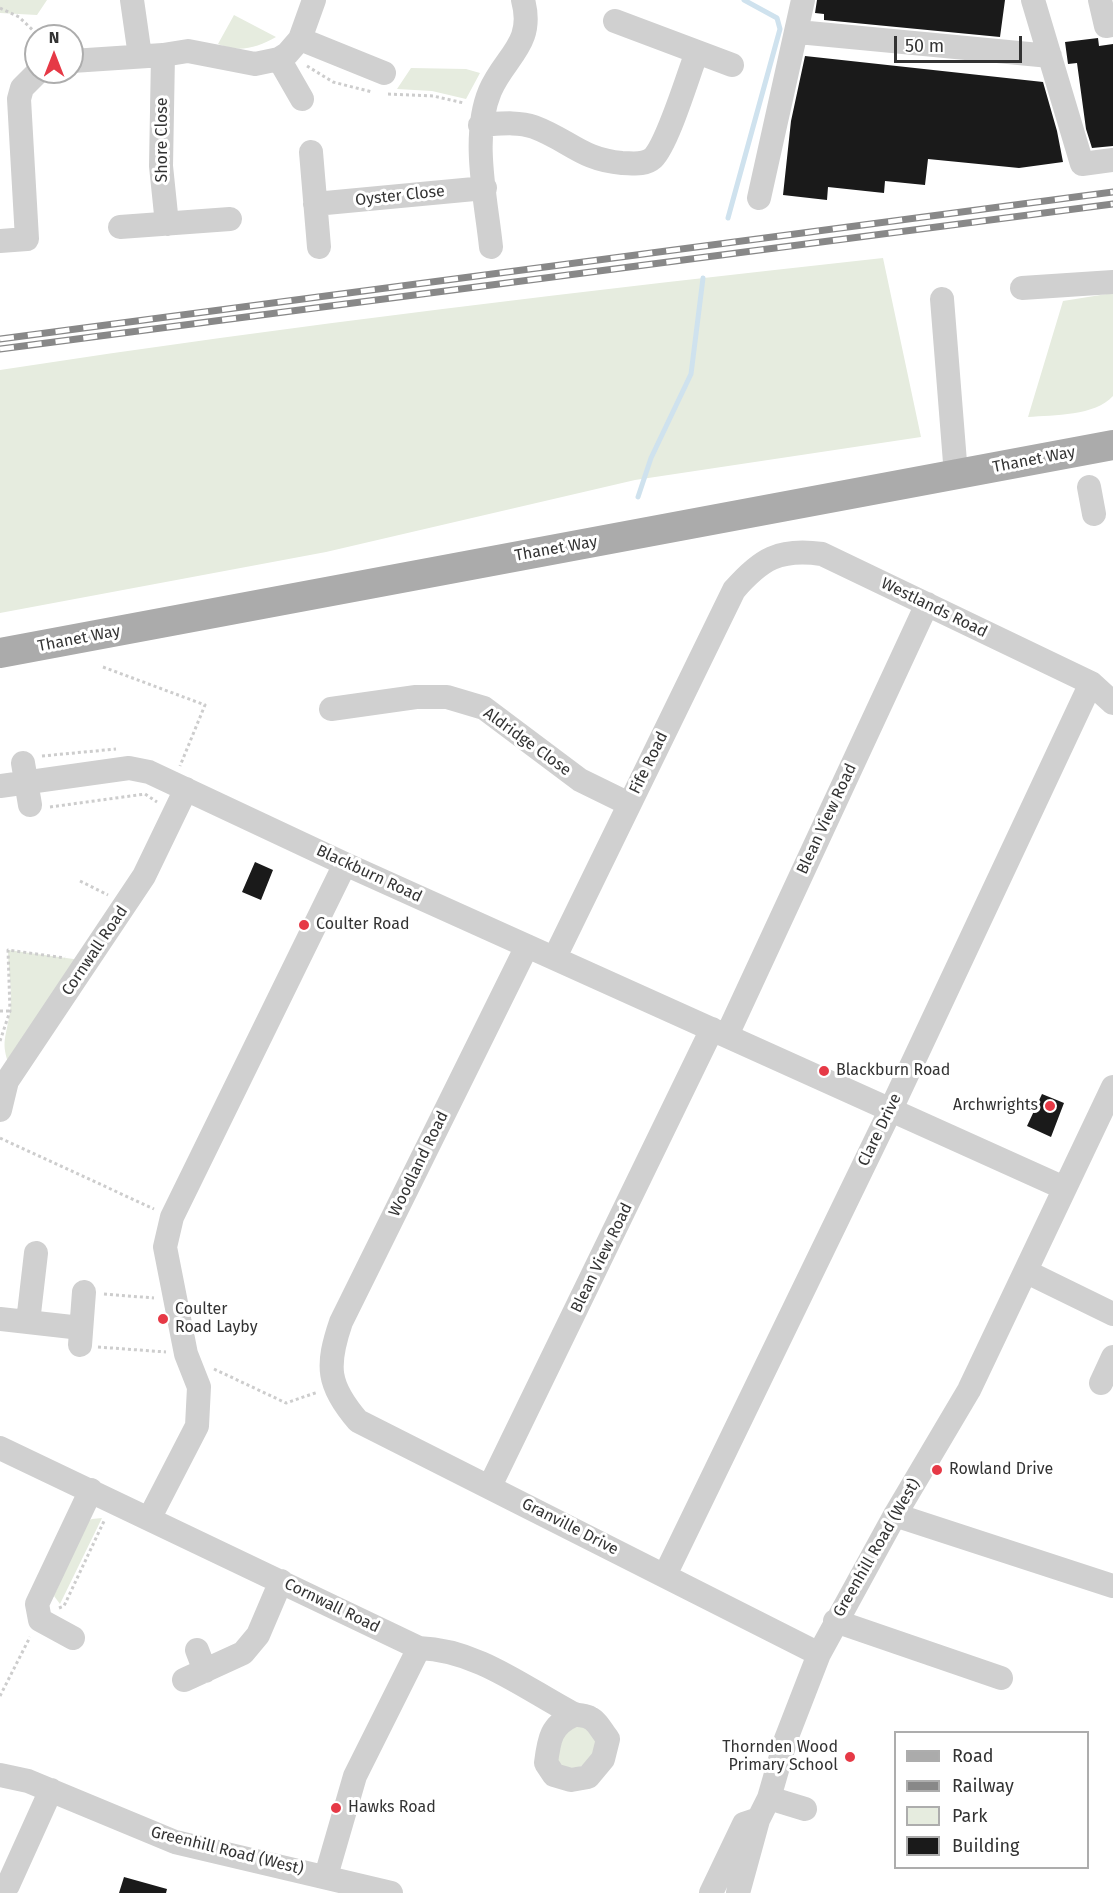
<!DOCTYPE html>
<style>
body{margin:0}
#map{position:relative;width:1113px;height:1893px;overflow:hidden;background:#fff;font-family:"Fira Sans",sans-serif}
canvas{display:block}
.legend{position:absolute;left:894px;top:1731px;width:195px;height:138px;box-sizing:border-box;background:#fff;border:2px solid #adadad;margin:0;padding:8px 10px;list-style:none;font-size:18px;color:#333}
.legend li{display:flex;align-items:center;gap:12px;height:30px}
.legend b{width:30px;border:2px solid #adadad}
.north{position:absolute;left:24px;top:24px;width:60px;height:60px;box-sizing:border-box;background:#fff;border:2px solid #adadad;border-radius:50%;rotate:0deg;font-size:16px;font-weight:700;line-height:24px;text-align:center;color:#333}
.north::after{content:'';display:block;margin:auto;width:21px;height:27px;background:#e63946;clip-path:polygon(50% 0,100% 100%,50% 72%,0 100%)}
.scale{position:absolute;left:894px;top:36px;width:128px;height:27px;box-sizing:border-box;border:3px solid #333;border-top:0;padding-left:8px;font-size:18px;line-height:21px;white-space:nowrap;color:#333;-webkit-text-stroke:4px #fff;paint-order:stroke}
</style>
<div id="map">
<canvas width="1113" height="1893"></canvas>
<ul class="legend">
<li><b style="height:8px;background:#ababab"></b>Road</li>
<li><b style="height:8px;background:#888"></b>Railway</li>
<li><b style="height:16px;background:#e6ecdf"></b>Park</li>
<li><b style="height:16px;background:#1a1a1a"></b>Building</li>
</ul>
<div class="north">N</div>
<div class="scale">50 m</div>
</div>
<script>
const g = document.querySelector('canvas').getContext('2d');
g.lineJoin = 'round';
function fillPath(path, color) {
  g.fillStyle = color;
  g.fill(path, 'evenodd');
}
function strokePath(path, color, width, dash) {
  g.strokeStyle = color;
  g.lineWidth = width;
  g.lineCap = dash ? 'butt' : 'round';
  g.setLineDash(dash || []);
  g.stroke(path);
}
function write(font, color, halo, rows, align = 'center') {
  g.font = font + ' "Fira Sans",sans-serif';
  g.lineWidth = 6;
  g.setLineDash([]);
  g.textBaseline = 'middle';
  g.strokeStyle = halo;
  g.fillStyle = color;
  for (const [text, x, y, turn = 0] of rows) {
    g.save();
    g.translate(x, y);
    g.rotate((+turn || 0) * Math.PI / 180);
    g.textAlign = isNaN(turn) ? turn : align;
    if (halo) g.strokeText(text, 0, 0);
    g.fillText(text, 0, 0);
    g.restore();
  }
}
fillPath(new Path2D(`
 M0,0h47l-10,15 -37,-2z
 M234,15l42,22c-19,11 -38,16 -58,7z
 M411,68l55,1 14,4 -14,26 -34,-8 -35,-2z
 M883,258l38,179 -286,43 -309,72 -326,61v-243c293,-45 588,-80 883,-112z
 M1113,293v103c-18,20 -59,19 -85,21l35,-116z
 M8,950l80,11 -76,112c-12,-30 -7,-31 -2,-61 3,-20 -2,-43 -2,-62z
 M102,1518l-42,86 -6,-8 32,-74 6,-3z
 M591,1718l12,41 -49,16 -6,-33z`), '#e6ecdf');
strokePath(new Path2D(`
 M728,218l52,-189 -3,-11 -33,-18
 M638,497l13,-39 40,-84 12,-96`), '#cfe2ee', 5);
fillPath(new Path2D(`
 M817,0h188l-5,37 -176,-17v-6l-9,-1z
 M1098,38l1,8 14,-2v102l-21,2 -6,-19 -9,-66 -9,1 -3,-22z
 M805,56l238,26 14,49 6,31 -44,6 -91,-9 -3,26 -40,-4 -1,12 -56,-6 -1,13 -44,-5 8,-74z
 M255,862l18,8 -12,30 -19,-8z
 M1042,1094l22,9 -13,34 -24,-11z
 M124,1877l43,12 -1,4h-47z`), '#1a1a1a');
strokePath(new Path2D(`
 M0,8l19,9 20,19
 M307,66l26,16 39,10
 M388,94l45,2 31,7
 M103,667l102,38 -25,61
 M42,756l74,-7
 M50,807l95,-13 12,8
 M80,881l28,14
 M0,1011h10
 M0,1041l10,-30 -2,-61 57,8
 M0,1138l154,71
 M104,1294l50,4
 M98,1347l68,5
 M214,1369l72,34 32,-11
 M59,1608l5,-2 41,-87
 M0,1696l30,-59`), '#cdcdcd', 3, [3, 3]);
strokePath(new Path2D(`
 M132,0l8,56
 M1033,0l49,164 31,-4
 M1100,0l6,26 7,-1
 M615,21l117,44
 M798,32l252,24
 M300,39l84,34
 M163,55l-2,111 6,58
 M279,59l23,40
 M72,61l91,-6 25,-4 67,13 24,-5 8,-5 13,-15 14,-39
 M480,125c18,-1 37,-4 54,2 35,13 48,33 88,36 10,0 22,3 31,-5 15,-15 35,-83 44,-106
 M311,152l8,95
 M759,198l44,-198
 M315,204l170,-16
 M120,227l110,-8
 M0,241l27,-2 -8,-140 3,-11 16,-16
 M491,247c-5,-48 -20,-111 -1,-156 15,-35 45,-47 33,-91
 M1022,288l91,-6
 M942,299l14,176
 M1089,487l5,27
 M331,709l85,-12h31l37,11 96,72 49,24
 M23,763l7,42
 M0,786l129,-18 20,4 196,92 719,324
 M527,946l-186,376c-15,44 -14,63 17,99l461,233
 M555,957l179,-367c27,-31 45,-42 88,-36l269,129 22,20
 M727,1035l200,-431
 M0,1110l7,-29 137,-205 42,-87
 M1027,1272l86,42
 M0,1319l81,9
 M28,1322l8,-69
 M80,1345l4,-53
 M1101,1383l12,-26
 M0,1448l419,200c58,2 104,39 153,65 6,3 13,2 18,5 7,3 13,15 18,21l-5,20 -15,18 -17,3 -17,-5 -8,-12c3,-24 5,-38 28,-48
 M490,1486l222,-457
 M895,1515l218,71
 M150,1517l47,-91 2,-39 -13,-33 -21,-107 7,-30 173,-353
 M665,1575l226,-466 200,-426
 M835,1621l166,57
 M73,1638l-33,-18 -3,-16 54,-114
 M197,1650l8,21
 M184,1680l59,-27 15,-18 23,-54
 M0,1775l28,6 147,61 216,51
 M769,1798l36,11
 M326,1876l29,-100 64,-128
 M8,1885l43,-95
 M711,1893l33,-69 12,-4
 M738,1893l20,-73 11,-22 17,-59 33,-85 76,-139 74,-125 144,-303`), '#d0d0d0', 24);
strokePath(new Path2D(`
 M0,653l1113,-208`), '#ababab', 30);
const rail = new Path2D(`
 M0,339l1113,-147
 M0,349l1113,-145`);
strokePath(rail, '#888', 7);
strokePath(rail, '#fff', 4.5, [14]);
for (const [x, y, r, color] of [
 [304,925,6,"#e63946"],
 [824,1071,6,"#e63946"],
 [1050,1106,6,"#e63946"],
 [163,1319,6,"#e63946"],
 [937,1470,6,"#e63946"],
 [850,1757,6,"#e63946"],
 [336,1808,6,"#e63946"]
]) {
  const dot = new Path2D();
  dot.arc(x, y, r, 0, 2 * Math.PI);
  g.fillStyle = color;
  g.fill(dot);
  strokePath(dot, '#fff', 2);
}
write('16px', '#333', '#fff', [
 ["Shore Close",163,140,-90],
 ["Oyster Close",400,196,-6],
 ["Thanet Way",1034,460,-11],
 ["Thanet Way",556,549,-10],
 ["Westlands Road",934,608,26],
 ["Thanet Way",79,639,-11],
 ["Aldridge Close",527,742,36],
 ["Fife Road",649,763,-64],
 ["Blean View Road",827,819,-65],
 ["Blackburn Road",369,874,25],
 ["Cornwall Road",95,951,-56],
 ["Clare Drive",880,1130,-64],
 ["Woodland Road",419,1164,-64],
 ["Blean View Road",602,1258,-64],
 ["Granville Drive",570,1527,27],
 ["Greenhill Road (West)",877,1548,-60],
 ["Cornwall Road",332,1606,26],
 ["Greenhill Road (West)",227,1851,14]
]);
write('16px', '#333', '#fff', [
 ["Coulter Road",316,925],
 ["Blackburn Road",836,1071],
 ["Archwrights",1038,1106,"right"],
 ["Coulter",175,1310],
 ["Road Layby",175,1328],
 ["Rowland Drive",949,1470],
 ["Thornden Wood",838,1748,"right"],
 ["Primary School",838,1766,"right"],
 ["Hawks Road",348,1808]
], 'left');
</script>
